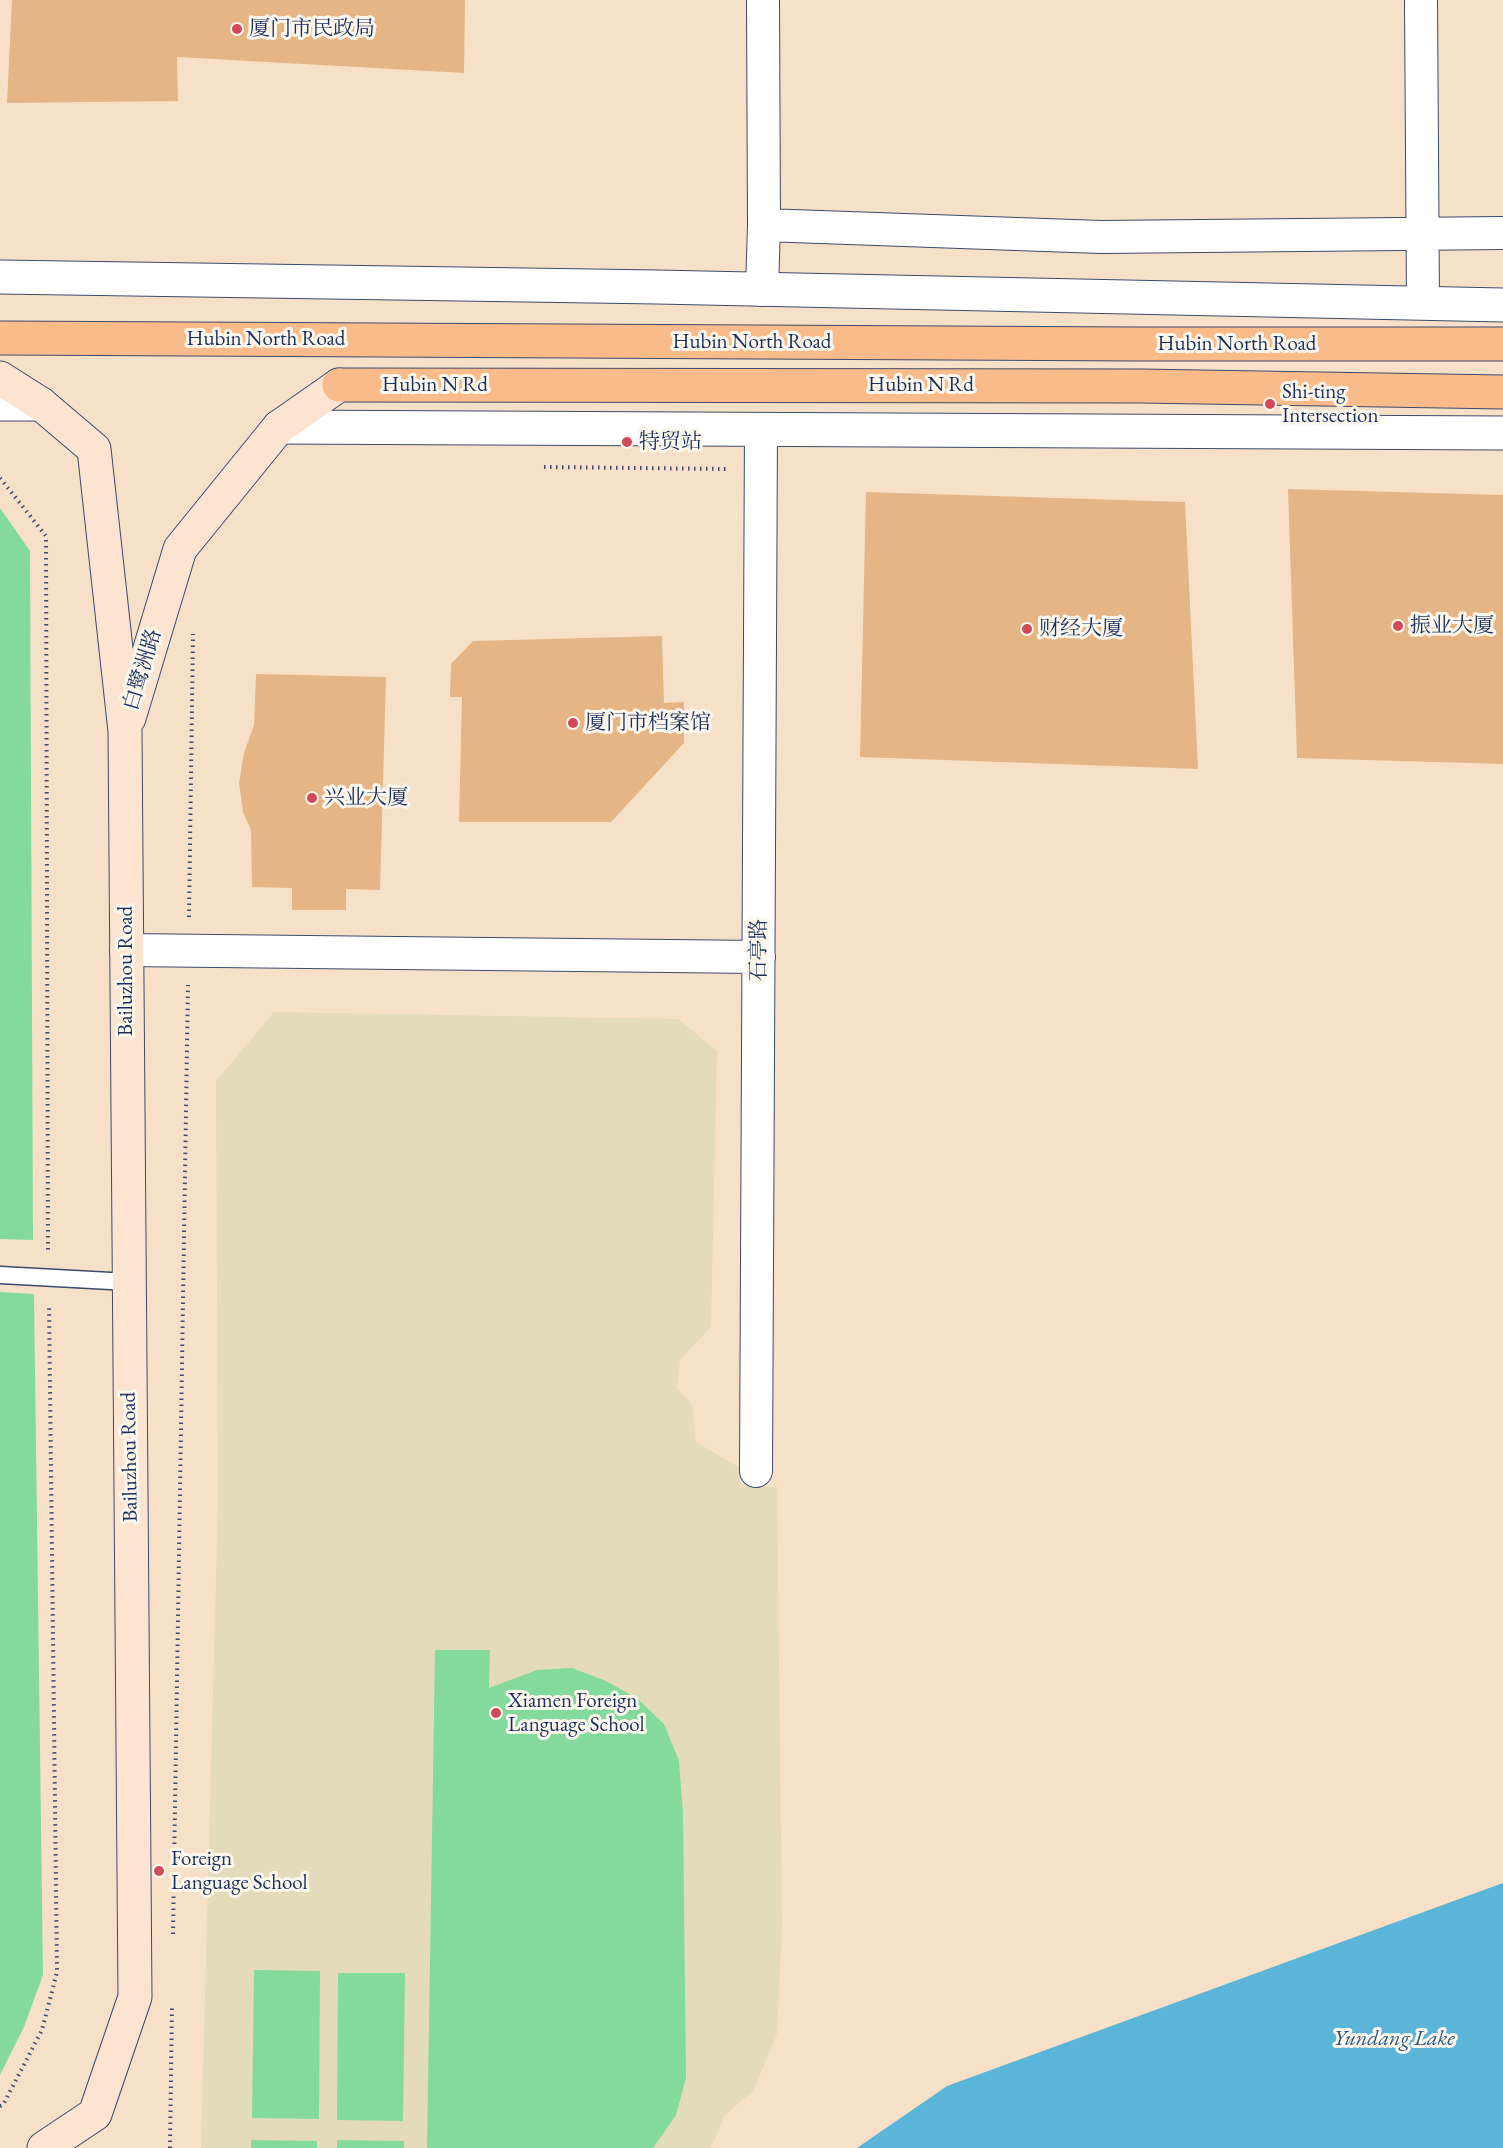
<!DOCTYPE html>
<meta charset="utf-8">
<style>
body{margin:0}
canvas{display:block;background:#f6e1c8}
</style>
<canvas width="1503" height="2148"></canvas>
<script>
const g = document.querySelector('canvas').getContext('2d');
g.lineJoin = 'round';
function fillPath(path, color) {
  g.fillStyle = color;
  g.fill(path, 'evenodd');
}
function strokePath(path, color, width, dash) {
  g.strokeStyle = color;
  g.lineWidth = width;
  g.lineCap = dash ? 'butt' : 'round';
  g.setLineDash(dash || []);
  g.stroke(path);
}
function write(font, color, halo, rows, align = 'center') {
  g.font = font + ' "EB Garamond","Noto Serif SC",serif';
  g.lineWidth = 6;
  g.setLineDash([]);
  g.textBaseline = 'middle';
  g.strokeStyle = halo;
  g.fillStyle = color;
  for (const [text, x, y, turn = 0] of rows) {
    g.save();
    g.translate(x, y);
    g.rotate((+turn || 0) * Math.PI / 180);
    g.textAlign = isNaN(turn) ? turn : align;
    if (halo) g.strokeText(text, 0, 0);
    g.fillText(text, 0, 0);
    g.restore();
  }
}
fillPath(new Path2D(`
 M274,1012l404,7 39,32 -6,276 -31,33 -3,28 15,16 4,38 44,26 1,18 36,1 5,439 -5,108 -24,57 -28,24 -14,33h-510l17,-648 -2,-419z`), '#e4dbba');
fillPath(new Path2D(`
 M0,508l30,43 3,689 -33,-1z
 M0,1292l34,2 9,681 -19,52 -24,48z
 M435,1650h55l-1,38 48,-18 35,-2 34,13 32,18 26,25 15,37 4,52 3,265 -10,37 -23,33h-226z
 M254,1970l66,1 -1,148 -67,-1z
 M338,1973h67l-2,148 -66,-1z
 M251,2140l66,1v7h-66z
 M337,2140l67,1v7h-67z`), '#84da9d');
fillPath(new Path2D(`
 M1503,1883v265h-646l90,-62z`), '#5bb5d8');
fillPath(new Path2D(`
 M12,0h453l-1,73 -287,-16 1,44 -171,2z
 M1288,489l215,6v269l-206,-6z
 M866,492l319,10 13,267 -338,-12z
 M662,636l2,67 20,-1v41l-73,79h-152l3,-125h-12l1,-33 22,-23z
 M256,674l130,3 -6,213 -34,-1v21h-54v-22l-40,-1 -1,-57 -8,-18 -4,-29 5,-30 10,-28z`), '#e6b585');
const service = new Path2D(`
 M0,1275l129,7`);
const minor = new Path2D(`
 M1421,0l2,303
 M764,225l337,12 402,-4
 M762,290l2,-65 -1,-225
 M126,950l633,7
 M756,1471l5,-1042`);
const tertiary = new Path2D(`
 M0,277l657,10 846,18
 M0,404h41
 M279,427l1224,6`);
const secondary = new Path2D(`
 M0,378l41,26 53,45 31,282 10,1266 -40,117 -51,34
 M129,718l51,-169 99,-122 60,-42`);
const primary = new Path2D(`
 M0,338l1137,6h366
 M339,385l801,1 363,6`);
strokePath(service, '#3c4a6e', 19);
strokePath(minor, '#3c4a6e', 34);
strokePath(tertiary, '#3c4a6e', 35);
strokePath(secondary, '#3c4a6e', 35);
strokePath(primary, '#3c4a6e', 35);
strokePath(new Path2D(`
 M544,467l182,2
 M0,478l46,58 2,716
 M189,917l4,-283
 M173,1934l15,-949
 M0,2106l3,-1 39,-75 15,-58 -8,-668
 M170,2148l2,-143`), '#3c4a6e', 4, [1.5, 4.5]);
strokePath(service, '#fff', 16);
strokePath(minor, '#fff', 32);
strokePath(tertiary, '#fff', 33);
strokePath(secondary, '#fde4d1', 33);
strokePath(primary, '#fabb8b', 33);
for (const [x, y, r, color] of [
 [237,29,6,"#d1495b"],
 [1270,404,6,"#d1495b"],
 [627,442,6,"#d1495b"],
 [1398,626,6,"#d1495b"],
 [1027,629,6,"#d1495b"],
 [573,723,6,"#d1495b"],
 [312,798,6,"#d1495b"],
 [496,1713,6,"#d1495b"],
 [159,1871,6,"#d1495b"]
]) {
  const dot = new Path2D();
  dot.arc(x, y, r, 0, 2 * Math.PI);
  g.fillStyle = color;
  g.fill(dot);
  strokePath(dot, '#fbf7ec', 2);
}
write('21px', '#1b2f5e', '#fbf7ec', [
 ["厦门市民政局",249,29],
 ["Shi-ting",1282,392],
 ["Intersection",1282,416],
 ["特贸站",639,442],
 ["振业大厦",1410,626],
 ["财经大厦",1039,629],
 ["厦门市档案馆",585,723],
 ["兴业大厦",324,798],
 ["Xiamen Foreign",508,1701],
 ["Language School",508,1725],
 ["Foreign",171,1859],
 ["Language School",171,1883]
], 'left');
write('21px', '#1b2f5e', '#fbf7ec', [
 ["Hubin North Road",266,339],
 ["Hubin North Road",752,342],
 ["Hubin North Road",1237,344],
 ["Hubin N Rd",435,385],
 ["Hubin N Rd",921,385],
 ["白鹭洲路",143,670,-73],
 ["石亭路",759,950,-90],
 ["Bailuzhou Road",126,971,-90],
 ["Bailuzhou Road",130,1457,-91]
]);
write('italic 22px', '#2e5783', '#fbf7ec', [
 ["Yundang Lake",1394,2039]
]);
</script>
